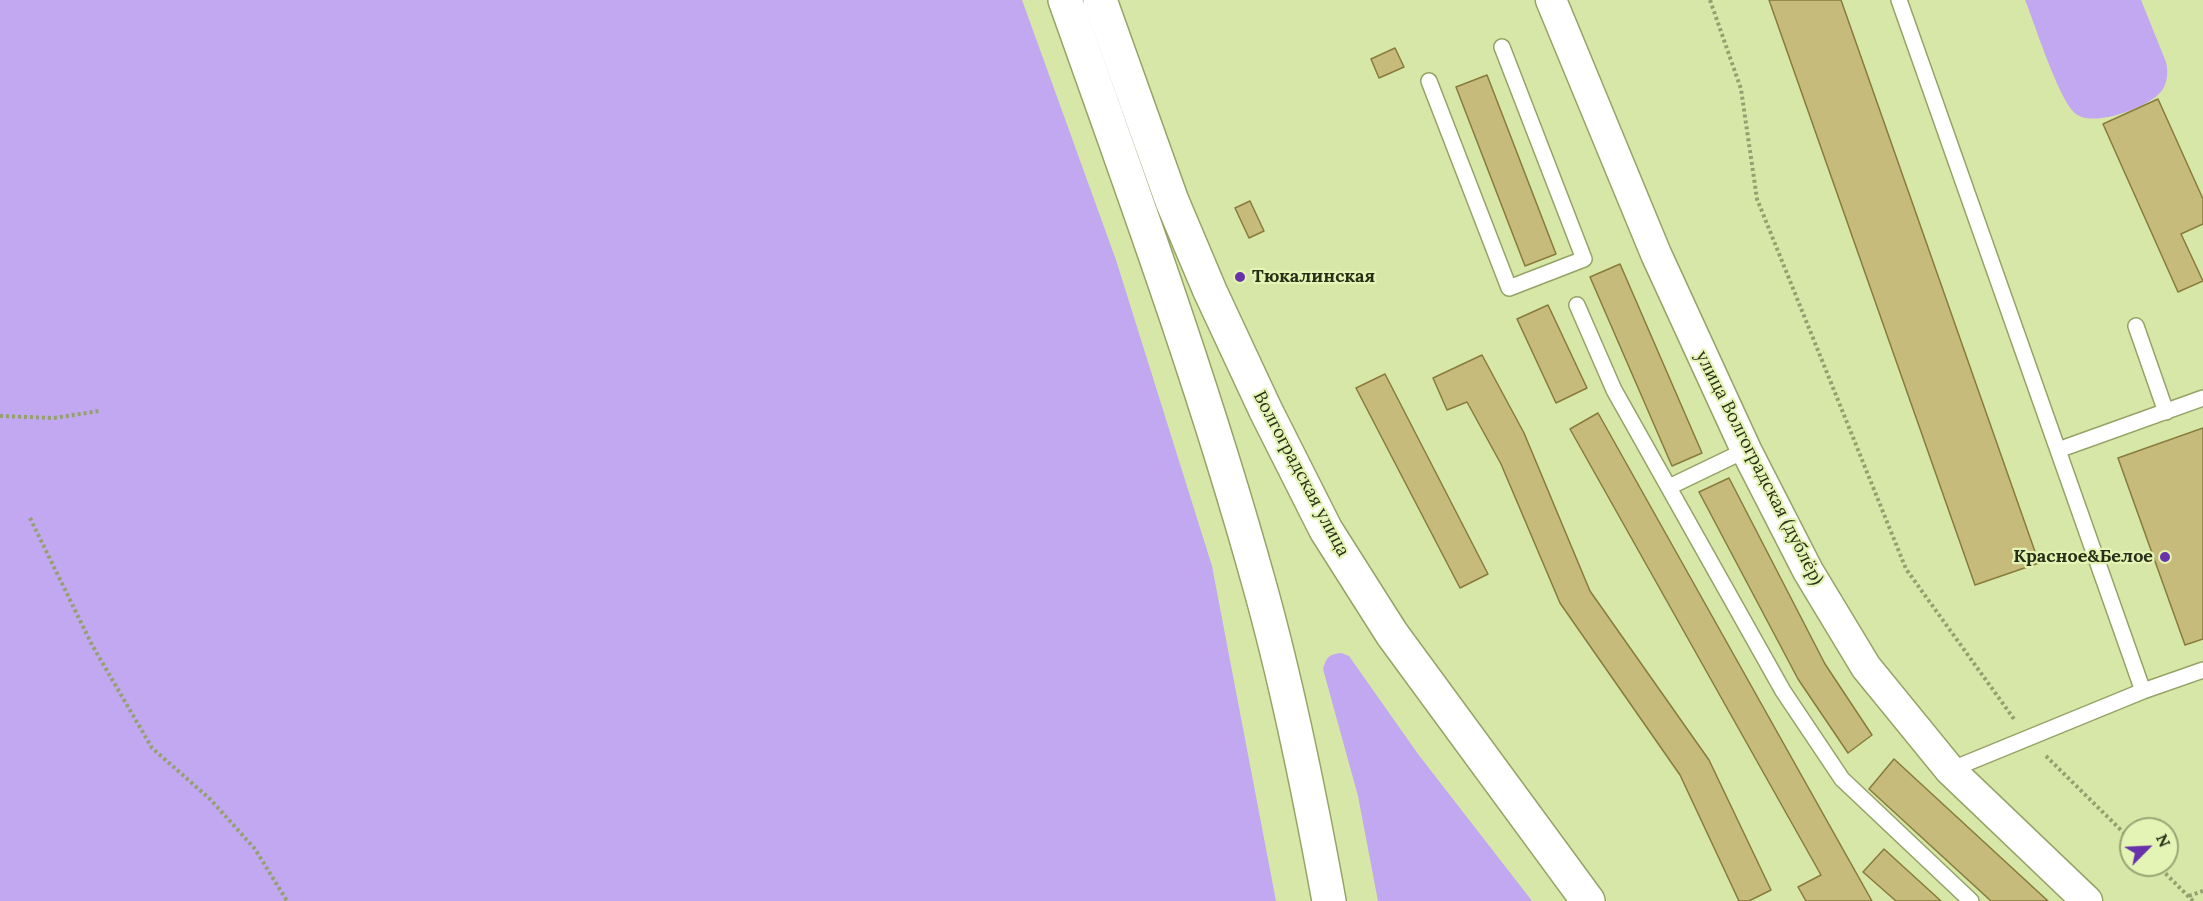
<!DOCTYPE html>
<meta charset="utf-8">
<style>
body{margin:0}
#map{position:relative;width:2203px;height:901px;overflow:hidden;background:#d7e7a7;font-family:Lora,serif}
canvas{display:block}
.north{position:absolute;left:2119px;top:817px;width:60px;height:60px;box-sizing:border-box;background:#e4f4b4;border:2px solid #99a575;border-radius:50%;rotate:66deg;font-size:16px;font-weight:700;line-height:24px;text-align:center;color:#292f16}
.north::after{content:'';display:block;margin:auto;width:21px;height:27px;background:#6833aa;clip-path:polygon(50% 0,100% 100%,50% 72%,0 100%)}
</style>
<div id="map">
<canvas width="2203" height="901"></canvas>
<div class="north">N</div>
</div>
<script>
const g = document.querySelector('canvas').getContext('2d');
g.lineJoin = 'round';
function fillPath(path, color) {
  g.fillStyle = color;
  g.fill(path, 'evenodd');
}
function strokePath(path, color, width, dash) {
  g.strokeStyle = color;
  g.lineWidth = width;
  g.lineCap = dash ? 'butt' : 'round';
  g.setLineDash(dash || []);
  g.stroke(path);
}
function write(font, color, halo, rows, align = 'center') {
  g.font = font + ' Lora,serif';
  g.lineWidth = 4.5;
  g.setLineDash([]);
  g.textBaseline = 'middle';
  g.strokeStyle = halo;
  g.fillStyle = color;
  for (const [text, x, y, turn = 0] of rows) {
    g.save();
    g.translate(x, y);
    g.rotate((+turn || 0) * Math.PI / 180);
    g.textAlign = isNaN(turn) ? turn : align;
    if (halo) g.strokeText(text, 0, 0);
    g.fillText(text, 0, 0);
    g.restore();
  }
}
fillPath(new Path2D(`
 M0,0h1022l94,260 96,306 64,335h-1276z
 M2025,0h116l25,62c2,9 2,18 -3,27 -11,18 -70,39 -87,25 -17,-13 -41,-90 -51,-114z
 M1341,653l8,3 69,98 114,147h-154l-20,-105 -35,-127c3,-11 6,-15 18,-16z`), '#c1a8f1');
const building = new Path2D(`
 M1769,0h72l198,563 -64,22z
 M1395,48l9,19 -25,11 -8,-19z
 M1487,75l69,179 -31,12 -69,-179z
 M2158,99l45,100v25l-22,10 22,47 -25,11 -75,-168z
 M1250,201l14,30 -15,7 -14,-30z
 M1620,264l82,189 -30,13 -82,-189z
 M1548,305l39,83 -31,15 -39,-84z
 M1482,355l42,78 66,158 119,169 62,130 -22,11h-10l-59,-126 -120,-172 -59,-139 -34,-62 -20,8 -14,-32z
 M1385,374l103,200 -28,14 -104,-200z
 M1598,413l274,488h-66l-8,-14 23,-12 -251,-446z
 M2203,428v211l-18,6 -67,-187z
 M1729,478l96,186 47,71 -24,18 -50,-74 -99,-187z
 M1894,759l154,142h-57l-122,-112z
 M1884,849l57,52h-45l-33,-29z`);
fillPath(building, '#c6bb7b');
strokePath(building, '#877c3d', 1.5);
const lane = new Path2D(`
 M1899,0l244,691 -193,79
 M1429,81l80,207 75,-29 -82,-212
 M1577,305l37,85 169,301 59,88 129,122
 M2136,326l30,86
 M2058,450l145,-52
 M1669,487l77,-37
 M2143,691l60,-21`);
const street = new Path2D(`
 M1551,0l105,254 90,196 62,121 58,96 84,103 137,131`);
const primary = new Path2D(`
 M1065,0c69,194 140,388 195,587 29,104 50,209 69,314
 M1100,0l72,201 38,90 56,120 60,119 66,104 196,267`);
strokePath(lane, '#95a367', 18);
strokePath(street, '#95a367', 33);
strokePath(primary, '#95a367', 36);
strokePath(new Path2D(`
 M1710,0l31,89 16,110 149,370 108,150
 M0,416l54,2 45,-7
 M30,518l62,127 60,103 58,51 45,50 32,52
 M2046,756l85,84
 M2157,865l36,36
 M2189,896l14,-5`), '#94a06f', 4, [3, 3]);
strokePath(lane, '#fff', 15);
strokePath(street, '#fff', 30);
strokePath(primary, '#fff', 33);
for (const [x, y, r, color] of [
 [1240,277,6,"#6833aa"],
 [2165,557,6,"#6833aa"]
]) {
  const dot = new Path2D();
  dot.arc(x, y, r, 0, 2 * Math.PI);
  g.fillStyle = color;
  g.fill(dot);
  strokePath(dot, '#e4f4b4', 2);
}
write('bold 18px', '#292f16', '#e4f4b4', [
 ["Тюкалинская",1252,277],
 ["Красное&Белое",2153,557,"right"]
], 'left');
write('18px', '#292f16', '#e4f4b4', [
 ["улица Волгоградская (дублёр)",1759,468,63],
 ["Волгоградская улица",1301,474,62]
]);
</script>
